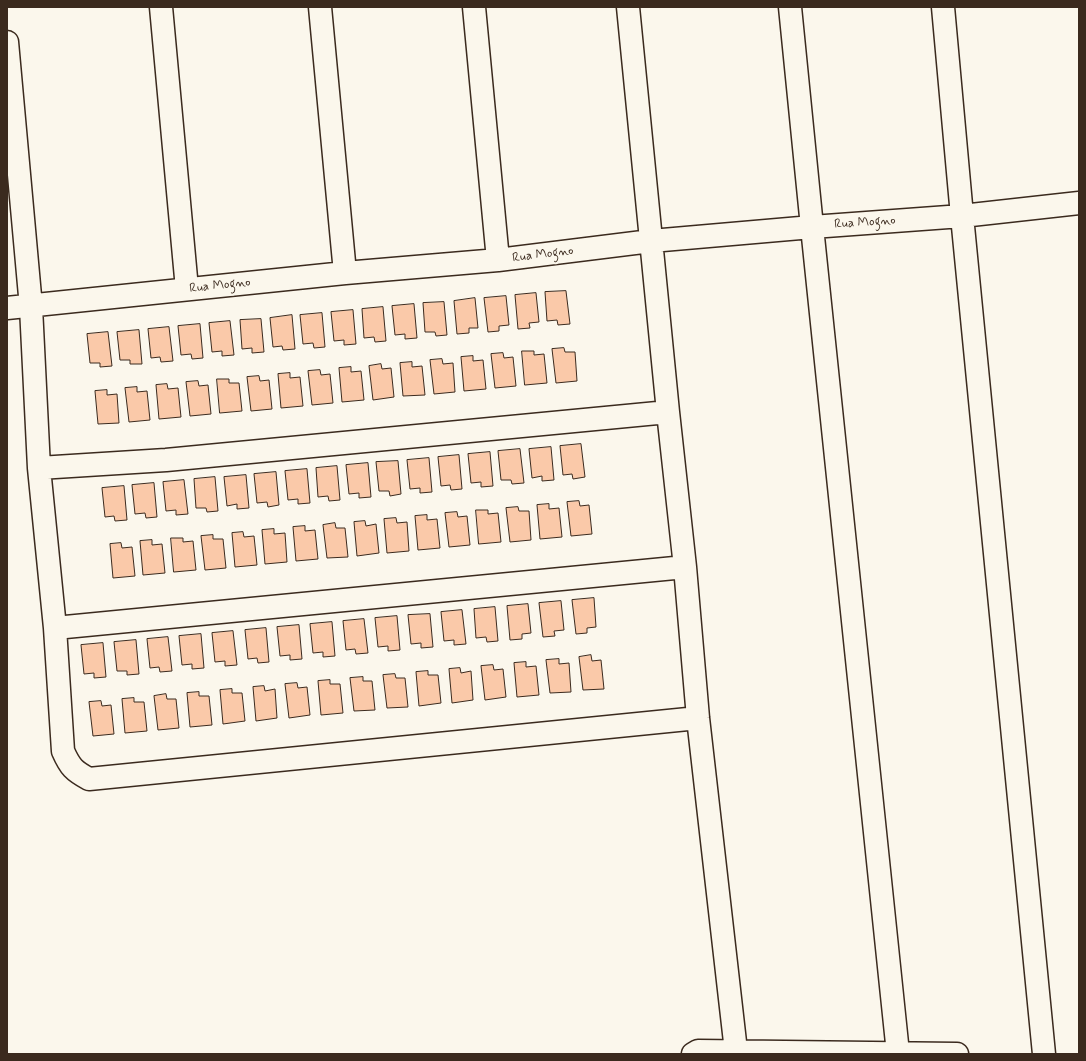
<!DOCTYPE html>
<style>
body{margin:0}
#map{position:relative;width:1086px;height:1061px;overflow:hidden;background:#fbf7ec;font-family:Mynerve,sans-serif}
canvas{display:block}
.frame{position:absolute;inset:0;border:8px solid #3b2a1e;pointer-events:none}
</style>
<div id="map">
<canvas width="1086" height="1061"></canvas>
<div class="frame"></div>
</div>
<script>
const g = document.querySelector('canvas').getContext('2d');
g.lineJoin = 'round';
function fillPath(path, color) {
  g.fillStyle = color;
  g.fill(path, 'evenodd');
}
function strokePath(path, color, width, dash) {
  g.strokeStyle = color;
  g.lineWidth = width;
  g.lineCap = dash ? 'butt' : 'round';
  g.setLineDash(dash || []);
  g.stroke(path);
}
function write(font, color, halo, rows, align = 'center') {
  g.font = font + ' Mynerve,sans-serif';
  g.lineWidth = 4;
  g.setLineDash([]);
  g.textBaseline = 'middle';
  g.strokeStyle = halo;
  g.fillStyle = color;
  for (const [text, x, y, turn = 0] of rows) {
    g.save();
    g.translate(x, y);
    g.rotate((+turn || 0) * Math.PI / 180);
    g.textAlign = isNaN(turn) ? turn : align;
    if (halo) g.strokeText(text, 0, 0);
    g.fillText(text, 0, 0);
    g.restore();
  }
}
const building = new Path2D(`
 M566,291l4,33 -12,1 -1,-5 -10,1 -2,-29z
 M536,293l3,29 -10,1 1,5 -12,1 -3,-34z
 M506,296l3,29 -10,1v5l-11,1 -4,-34z
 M475,298l3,30h-9v5l-12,1 -3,-33z
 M444,302l3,33 -11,1 -1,-4h-10l-2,-29z
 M414,304l3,34 -12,1v-5l-10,1 -3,-29z
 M383,307l3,34 -11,1 -1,-5 -10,1 -2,-29z
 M353,310l3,34 -12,1v-5l-10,1 -3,-29z
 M322,313l3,34 -11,1 -1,-5 -10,1 -3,-29z
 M292,315l3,34 -12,1 -1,-4 -9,1 -3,-29z
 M261,319l3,33 -12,1v-5l-10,1 -2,-29z
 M230,321l4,34 -12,1v-5l-10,1 -3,-29z
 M200,324l3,34 -11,1 -1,-5 -10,1 -3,-29z
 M169,327l4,34 -12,1 -1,-5 -9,1 -3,-29z
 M139,330l3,34h-12v-4h-10l-3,-28z
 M108,332l4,34 -12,1v-4h-10l-3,-29z
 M564,348l1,4h10l2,29 -21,2 -4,-34z
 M522,351h12v4l10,-1 3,29 -22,2z
 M503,353l1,5 9,-1 3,29 -21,2 -4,-34z
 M473,356v5l10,-1 3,29 -22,2 -3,-34z
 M442,359l1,5 10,-1 2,29 -21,2 -4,-34z
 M412,362v5l10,-1 3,29 -22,1 -3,-33z
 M381,364l1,5 9,-1 3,29 -21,3 -4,-34z
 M351,367v5l10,-1 3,29 -22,2 -3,-34z
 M320,370l1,5 9,-1 3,29 -21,2 -4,-34z
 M290,373v5l10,-1 3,29 -22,2 -3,-34z
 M259,376l1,5 9,-1 3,29 -21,2 -4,-34z
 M217,379h12v4h10l3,28 -22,2z
 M198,381l1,5 9,-1 3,29 -21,2 -4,-34z
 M167,384l1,5 10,-1 3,29 -22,2 -3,-34z
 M137,387v5l10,-1 3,29 -21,2 -4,-34z
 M107,390v5l10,-1 2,29 -21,1 -3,-33z
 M581,444l4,33 -12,2 -1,-5 -9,1 -3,-29z
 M551,447l3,33 -12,1v-5l-10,2 -3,-29z
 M520,449l4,34 -12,1 -1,-4h-10l-3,-29z
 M490,452l3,34 -12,1v-5l-10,1 -3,-29z
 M459,455l3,34 -11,1 -1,-5 -9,1 -3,-29z
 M429,458l3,34 -12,1v-5l-10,1 -3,-29z
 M398,461l3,33 -11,2 -1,-5h-10l-3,-29z
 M368,463l3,34 -12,1v-5l-10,1 -3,-29z
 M337,466l3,34 -11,1 -1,-5 -10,1 -2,-29z
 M307,469l3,34 -12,1v-5l-10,1 -3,-29z
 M276,472l3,33 -11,2 -1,-5 -10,1 -3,-29z
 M246,475l3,33 -12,1v-5l-10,2 -3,-29z
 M215,477l3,34 -11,1 -1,-4h-10l-2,-29z
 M184,480l4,34 -12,1v-5l-10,1 -3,-29z
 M154,483l3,34 -11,1 -1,-5 -10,1 -3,-29z
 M124,486l3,34 -12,1 -1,-5 -9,1 -3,-29z
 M579,501l1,5 9,-1 3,29 -21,2 -4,-34z
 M549,504v5l10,-1 3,29 -22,2 -3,-34z
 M518,507l1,4h10l2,29 -21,2 -4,-34z
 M476,510h12v4l10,-1 3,29 -22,2z
 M457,512l1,5 9,-1 3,29 -21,2 -4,-34z
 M427,515v5l10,-1 3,29 -22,2 -3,-34z
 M396,518l1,5 10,-1 2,29 -22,2 -3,-34z
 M365,521l1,5 10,-2 3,29 -22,3 -3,-34z
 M335,523l1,5h9l3,29 -21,1 -4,-33z
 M305,526v5l10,-1 3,29 -22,2 -3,-34z
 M274,529v5l11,-1 2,29 -22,2 -3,-34z
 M243,532l1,5 10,-1 3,29 -22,2 -3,-34z
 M213,535v4h10l3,29 -21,2 -4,-34z
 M171,538h12v4l10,-1 3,29 -22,2z
 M152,540v5l10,-1 3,29 -22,2 -3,-34z
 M121,543l1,5 10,-1 3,29 -22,2 -3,-34z
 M594,598l2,29 -9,1v5l-11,1 -4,-34z
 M561,601l3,29 -10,1 1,5 -12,1 -4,-34z
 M528,604l3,29 -9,1v5l-12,1 -3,-34z
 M495,607l3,34 -11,1 -1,-5 -10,1 -2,-29z
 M462,610l4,34 -12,1v-5l-10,1 -3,-29z
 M430,614l3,33 -12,1v-5l-10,1 -3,-29z
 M397,616l3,34 -12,1v-5l-10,1 -3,-29z
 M364,619l4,34 -12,1 -1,-5 -9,1 -3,-29z
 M332,622l3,34 -12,1v-5l-10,1 -3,-29z
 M299,625l3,34 -12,1v-5l-10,1 -3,-29z
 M266,628l3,34 -11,1 -1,-5 -9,1 -3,-29z
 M233,631l4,34 -12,1v-5l-10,1 -3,-29z
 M201,634l3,34 -12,1v-5l-10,1 -3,-29z
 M168,637l4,34 -12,1 -1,-5 -9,1 -3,-29z
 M136,640l3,34 -12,1v-4h-10l-3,-29z
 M103,643l3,34 -12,1v-5l-10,1 -3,-29z
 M591,655l1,6 9,-1 3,29 -21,1 -4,-33z
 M559,659v5l10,-1 2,29 -21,1 -4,-33z
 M526,662v5l10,-1 3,29 -22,2 -3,-34z
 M493,665l1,5 9,-1 3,28 -21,3 -4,-34z
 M460,668l1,5 10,-2 2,29 -21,3 -3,-34z
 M428,671v4h10l3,28 -22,3 -3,-34z
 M395,674l1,4h9l3,29 -21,1 -4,-33z
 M363,677v4h9l3,29 -21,1 -4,-33z
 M330,680v4h10l3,29 -22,2 -3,-34z
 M297,683l1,5 9,-1 3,28 -21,3 -4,-34z
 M264,686l1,5 10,-2 2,29 -21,3 -3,-34z
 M232,689v4h10l3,28 -22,3 -3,-34z
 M199,692v4h10l3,29 -22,2 -3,-34z
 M166,694l1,5h9l3,29 -21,2 -4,-34z
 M134,698v4h10l3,29 -22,2 -3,-34z
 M101,701l1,5 9,-1 3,29 -21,2 -4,-34z`);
fillPath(building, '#fac9a9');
strokePath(building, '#3b2a1e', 1);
const minor = new Path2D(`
 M161,7l26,282
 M320,7l25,266
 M474,7l24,253
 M628,7l40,405 17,155 13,151 38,333
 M790,7l22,220 86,826
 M943,7l19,209 82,838
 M7,42l24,265 8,161 16,160 8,123c7,16 11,20 26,28l609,-61
 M7,308l338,-35 153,-13 153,-19 161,-14 150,-11 117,-13
 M39,468l127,-8 502,-48
 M55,628l630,-61
 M693,1054l5,-3 259,3`);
strokePath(minor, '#3b2a1e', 25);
strokePath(minor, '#fbf7ec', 22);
write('13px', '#3b2a1e', '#fbf7ec', [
 ["Rua Mogno",865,223,-4],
 ["Rua Mogno",543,255,-7],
 ["Rua Mogno",220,286,-6]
]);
</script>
